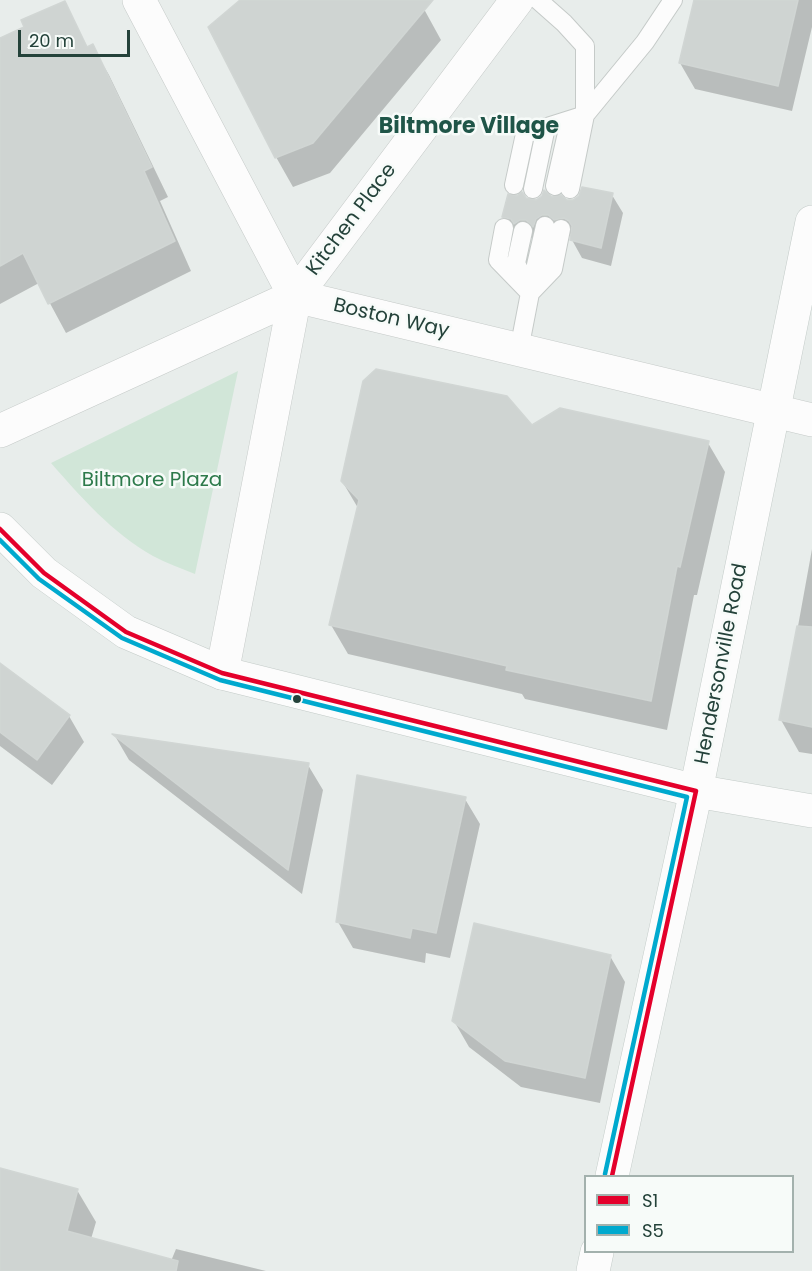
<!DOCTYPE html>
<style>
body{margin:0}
#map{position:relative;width:812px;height:1271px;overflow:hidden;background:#e8edeb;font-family:Poppins,sans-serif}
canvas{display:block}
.legend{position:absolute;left:584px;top:1175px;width:210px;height:78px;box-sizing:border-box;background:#f7fbf9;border:2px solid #a3b1ad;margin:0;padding:8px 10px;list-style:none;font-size:18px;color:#24423a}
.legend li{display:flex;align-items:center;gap:12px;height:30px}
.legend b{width:30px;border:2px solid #a3b1ad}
.scale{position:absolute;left:18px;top:30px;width:112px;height:27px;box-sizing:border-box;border:3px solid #24423a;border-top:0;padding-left:8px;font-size:18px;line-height:21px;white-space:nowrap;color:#24423a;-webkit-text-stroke:4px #f7fbf9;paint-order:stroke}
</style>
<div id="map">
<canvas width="812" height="1271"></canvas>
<ul class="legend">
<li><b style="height:8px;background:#e4002b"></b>S1</li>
<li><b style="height:8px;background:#00a9ce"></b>S5</li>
</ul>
<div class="scale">20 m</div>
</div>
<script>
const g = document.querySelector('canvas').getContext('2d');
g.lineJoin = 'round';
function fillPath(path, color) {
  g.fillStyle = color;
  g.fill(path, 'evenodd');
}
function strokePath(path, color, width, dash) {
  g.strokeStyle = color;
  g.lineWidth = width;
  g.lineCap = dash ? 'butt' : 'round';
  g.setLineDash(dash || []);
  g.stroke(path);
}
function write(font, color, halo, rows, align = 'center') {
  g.font = font + ' Poppins,sans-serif';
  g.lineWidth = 5;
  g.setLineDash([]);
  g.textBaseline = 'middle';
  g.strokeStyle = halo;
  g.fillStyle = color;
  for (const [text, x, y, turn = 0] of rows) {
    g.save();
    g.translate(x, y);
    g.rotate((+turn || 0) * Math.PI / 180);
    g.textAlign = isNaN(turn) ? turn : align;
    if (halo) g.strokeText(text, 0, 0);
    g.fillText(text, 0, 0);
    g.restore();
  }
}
fillPath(new Path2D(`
 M238,371l-43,203c-14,-6 -29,-11 -42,-18 -41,-23 -72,-59 -102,-93z`), '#d1e6d8');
fillPath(new Path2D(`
 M240,0h179l22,40 -111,133 -37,14 -17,-30z
 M695,0h117v27l-20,84 -97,-22 -15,-26z
 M64,3l24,45 4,-2 17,29 59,122 -8,4 31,70 -125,62 -27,-50 -39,21v-264l26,-13z
 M612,195l11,18 -12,53 -29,-8 -10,-18v-4l-41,2 -5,3 -12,-6 -10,-18 21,-18 11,2 15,-3 16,3z
 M532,427l176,16 17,29 -28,123h-3l-27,135 -142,-31 -3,-5 -174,-40 -17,-29 27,-117 -16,-27z
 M812,549v205l-13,-2 -18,-32z
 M0,664l69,52 15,26 -32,43 -52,-39z
 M115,736l193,29 15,25 -21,104 -173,-134z
 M465,799l15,25 -30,134 -24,-5 -1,10 -72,-15 -15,-26z
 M610,956l15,26 -25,121 -79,-16 -52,-40 -15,-26z
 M0,1169l77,21 19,32 -5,17 80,22 5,-12 90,22h-266z`), '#0003');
const building = new Path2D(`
 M240,0h193l-120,143 -38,15 -67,-131z
 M694,0h104l-20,86 -99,-23z
 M65,1l22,46 6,-3 59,123 -8,4 31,70 -127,63 -25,-51 -23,13v-228l24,-11 -3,-7z
 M582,187l31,6 -12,55 -31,-8 2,-14 -3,-5 -5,-3 -10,2 -6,-5h-6l-6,4 -3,8 -7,-7h-6l-6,4 -3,-5 -9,-2 6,-23 9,2 5,-4 4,6 10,2 6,-4 2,-6 8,7 9,-2 6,5h6l6,-4z
 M376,369l131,27 25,29 28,-17 149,33 -29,126 -3,-1 -26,135 -145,-31 1,-4 -178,-41 30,-125 -18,-19 22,-100z
 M797,626l15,1v100l-33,-7z
 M0,663l70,52 -33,45 -37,-28z
 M112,734l197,29 -21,107z
 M357,775l109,22 -30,136 -24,-5 -2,10 -74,-16z
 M474,923l137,32 -26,123 -80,-17 -53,-40z
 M0,1168l78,21 -11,42 111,30 -2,10h-176z`);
fillPath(building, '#cfd4d2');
strokePath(building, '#d1d6d4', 1.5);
const service = new Path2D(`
 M514,185l11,-51 60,-19v-69l-21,-23 -26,-23
 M555,186l15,-66
 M533,189l13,-62
 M570,189l15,-74 60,-73 28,-42
 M504,228l-6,32 32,33
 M523,231l-7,32 9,21
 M530,291l15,-65
 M519,350l11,-57 23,-24 8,-40`);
const minor = new Path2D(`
 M139,0l156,296 517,124
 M0,431l295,-135
 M222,673l73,-377 222,-296`);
const secondary = new Path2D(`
 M0,529l44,44 82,59 96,41 474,118 116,20
 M612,1176l84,-385 116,-569
 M593,1271l4,-19`);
strokePath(service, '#c5cac8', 20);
strokePath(minor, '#c5cac8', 34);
strokePath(secondary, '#c3cbc8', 34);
strokePath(service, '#fcfcfc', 18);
strokePath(minor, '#fcfcfc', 33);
strokePath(secondary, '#fcfcfc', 33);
strokePath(new Path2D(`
 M0,529l44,44 82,59 96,41 474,118 -84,385`), '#e4002b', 4.5);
strokePath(new Path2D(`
 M0,540l39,39 83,59 98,42 467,117 -82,377`), '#00a9ce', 4.5);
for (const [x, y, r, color] of [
 [297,699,5,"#24423a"]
]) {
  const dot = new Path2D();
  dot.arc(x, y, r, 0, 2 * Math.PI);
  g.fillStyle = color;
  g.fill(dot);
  strokePath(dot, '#f7fbf9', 2);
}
write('20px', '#24423a', '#f7fbf9', [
 ["Kitchen Place",352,220,-53],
 ["Boston Way",391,319,13],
 ["Hendersonville Road",722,664,-79]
]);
write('20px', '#2d7a4b', '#f7fbf9', [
 ["Biltmore Plaza",152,481]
]);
write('bold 22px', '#1f5548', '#f7fbf9', [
 ["Biltmore Village",469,127]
]);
</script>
